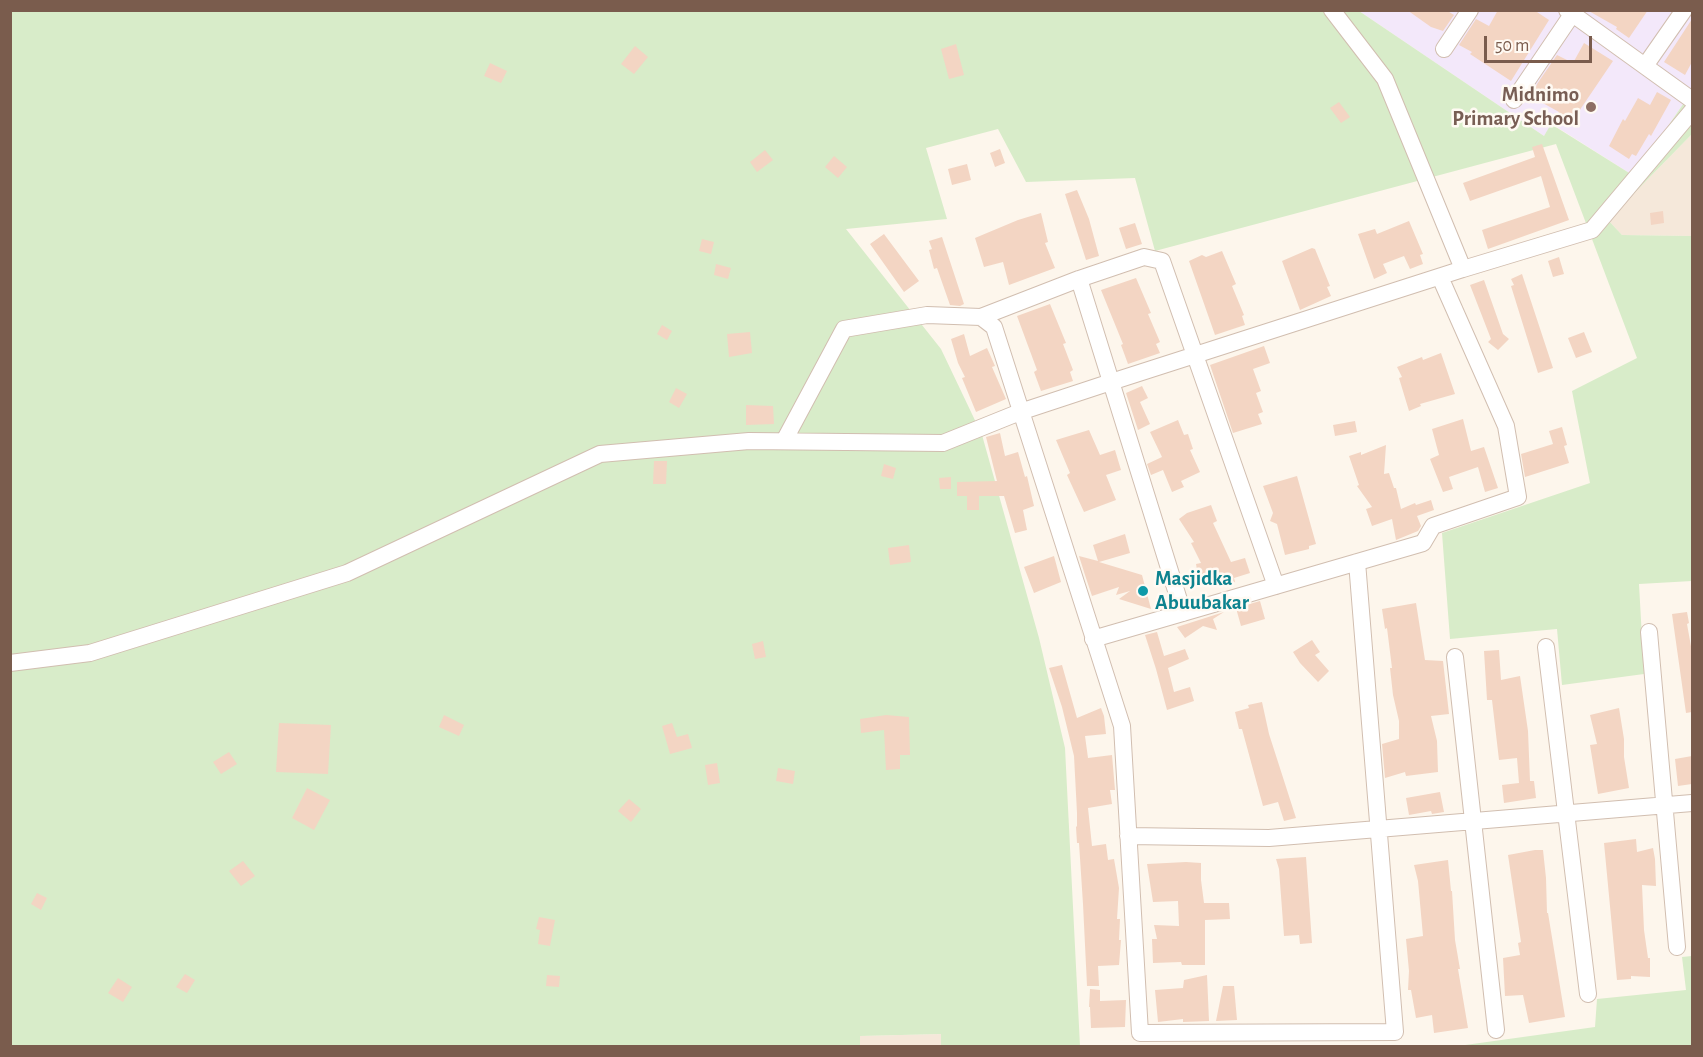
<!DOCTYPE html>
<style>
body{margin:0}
#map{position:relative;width:1703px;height:1057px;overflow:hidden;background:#fdf6ec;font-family:"Alegreya Sans",sans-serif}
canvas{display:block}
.frame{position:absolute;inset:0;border:12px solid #7a5c4d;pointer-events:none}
.scale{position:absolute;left:1484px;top:36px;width:108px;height:27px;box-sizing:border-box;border:3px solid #7a5c4d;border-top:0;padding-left:8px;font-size:18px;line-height:21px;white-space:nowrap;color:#7a5c4d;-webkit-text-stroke:4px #fffaf3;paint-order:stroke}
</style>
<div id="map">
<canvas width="1703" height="1057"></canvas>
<div class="frame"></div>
<div class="scale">50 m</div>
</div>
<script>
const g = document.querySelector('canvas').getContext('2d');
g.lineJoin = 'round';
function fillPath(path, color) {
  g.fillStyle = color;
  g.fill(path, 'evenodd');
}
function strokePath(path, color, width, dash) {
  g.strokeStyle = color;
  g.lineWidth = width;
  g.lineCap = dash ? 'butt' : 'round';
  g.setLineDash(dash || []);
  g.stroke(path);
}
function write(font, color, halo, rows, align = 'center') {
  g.font = font + ' "Alegreya Sans",sans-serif';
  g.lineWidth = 5;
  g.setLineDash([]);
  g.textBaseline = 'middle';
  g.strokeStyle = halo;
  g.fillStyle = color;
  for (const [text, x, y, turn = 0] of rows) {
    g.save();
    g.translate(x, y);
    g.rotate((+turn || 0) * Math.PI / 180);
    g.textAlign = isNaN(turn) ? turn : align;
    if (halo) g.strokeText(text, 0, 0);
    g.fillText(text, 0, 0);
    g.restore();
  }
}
fillPath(new Path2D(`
 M1692,134v102l-70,-1 -14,-15z
 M941,1034v12h-81v-10z`), '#f5e8da');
fillPath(new Path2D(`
 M1359,11h333v80l-58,85 -82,-52 -8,12z`), '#f3e8fa');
fillPath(new Path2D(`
 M10,11h1349l185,125 7,-12 83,52 58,-85v43l-84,86 14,15 70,1v345l-53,3 5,90 -82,11 -5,-56 -107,10 -8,-106 148,-50 -18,-92 65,-33 -81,-214 -401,107 -20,-73 -109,4 -28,-53 -72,19 21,71 -101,10 95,120 41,86 57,203 26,110 15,298h-139v-12l-81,2v10h-849z
 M1692,956v90h-234l137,-19 2,-28 89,-9 -4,-33z`), '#d8ecc9');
fillPath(new Path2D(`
 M1407,10h39l8,5 -11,16 -12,-4z
 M1498,10h36l15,10 -38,61 -41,-27 2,-2 -13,-7 17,-26 13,7z
 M1587,10h61l-19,28 -13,-9 1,-2z
 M1692,19v43l-7,13 -21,-13z
 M1584,43l29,18 -42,62 -14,-8 2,-3 -27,-15 5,-13 20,-29 16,8z
 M956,44l8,31 -15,4 -8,-30z
 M635,46l13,11 -14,17 -13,-10z
 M490,63l17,8 -6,12 -17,-7z
 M1657,92l14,8 -20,36 -2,-2 -13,22 -4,-2 -3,5 -20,-13 14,-27 2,2 13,-23 12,7z
 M1339,102l11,15 -9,6 -11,-15z
 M1542,144l27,76 -81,29 -6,-19 68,-23 -9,-31 -71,25 -7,-18 72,-26 -3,-10z
 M1000,149l5,14 -10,4 -5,-14z
 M765,150l8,10 -16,12 -7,-10z
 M834,156l13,11 -9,11 -13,-11z
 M967,164l4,16 -19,5 -4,-16z
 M1077,190l12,29 10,37 -13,4 -21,-66z
 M1663,211l1,12 -13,2 -1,-12z
 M1041,213l7,29 -3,1 10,25 -46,17 -6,-23 -19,5 -9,-29 43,-18z
 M1409,221l14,33 -3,1 3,9 -13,5 -6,-13 -21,8 4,9 -13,6 -16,-45 17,-5 2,5z
 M1135,223l7,21 -16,5 -7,-21z
 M884,234l35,47 -15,11 -34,-48z
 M942,237l22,67 -4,2 -10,-1 -13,-37 -3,1 -5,-19 3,-1 -3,-8z
 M702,239l12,3 -3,12 -12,-3z
 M1312,248l3,1 15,37 -3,1 4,9 -31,14 -18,-49z
 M1222,251l14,33 -4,2 12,29 -2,1 3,9 -30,10 -26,-74 13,-6 4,2z
 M1559,257l5,17 -11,3 -5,-16z
 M716,264l15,4 -3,11 -14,-4z
 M1522,274l31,94 -15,5 -27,-87 3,-1 -3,-6z
 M1136,278l15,35 -3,1 12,28 -4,2 4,9 -32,11 -7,-19 2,-1 -22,-54z
 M1484,280l19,54 6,5 -11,11 -10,-8 3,-3 -21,-54z
 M1050,304l16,39 -3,1 10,26 -3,2 3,9 -32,10 -7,-19 3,-2 -20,-54z
 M662,325l10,6 -5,9 -10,-6z
 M750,332l2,21 -23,4 -2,-23z
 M1584,332l8,20 -16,6 -8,-20z
 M964,334l6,22 17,-8 8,18 -3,1 14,32 -30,13 -14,-34 3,-1 -7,-14 -7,-24z
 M1264,346l6,17 -17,6 8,22 -5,2 7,19 -5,2 4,10 -29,9 -23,-68z
 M1441,353l14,41 -35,10 1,2 -12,5 -10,-33 3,-1 -5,-10 25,-10 1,3z
 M1142,386l6,12 -8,4 10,22 -12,6 -12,-37z
 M676,388l11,6 -8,14 -10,-6z
 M746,405l27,1 1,18 -28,1z
 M1463,419l8,32 13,-4 14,41 -13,4 -7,-25 -29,10 4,12 -10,3 -13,-33 9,-4 -7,-26z
 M1178,420l6,15 4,-1 5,15 -3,1 10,22 -19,9 3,6 -12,5 -9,-22 -12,5 -4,-11 15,-7 -12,-25z
 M1355,421l2,11 -22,4 -2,-11z
 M1562,427l5,18 -3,1 5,17 -44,14 -4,-23 32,-10 -4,-13z
 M1089,430l11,25 15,-5 6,20 -15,5 10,25 -32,12 -17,-37 3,-2 -14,-33z
 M1000,433l5,23 13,-4 7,25 2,-1 7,30 -11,4 4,20 -12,3 -11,-37h-25v14h-12v-14h-10v-14l40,-1 -11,-44z
 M1386,445l-2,29 5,-1 5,15h2l5,21 14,-6 1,2 15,-5 3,10 -17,6 4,10 -3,5 -22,9 -4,-21 -20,7 -6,-17 6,-2 -15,-21 2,-1 -10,-29 12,-4v3z
 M654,461h13l-1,23h-13z
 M884,464l12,4 -3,11 -12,-3z
 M1297,476l19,68 -7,2v3l-24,6 -8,-31 -7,-3 3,-8 -10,-27z
 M951,477v12h-11l-1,-11z
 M1211,505l6,16 -4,2 18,39 14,-4 5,15 -16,5 1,4 -12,4 -3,-9 -21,4 -3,-17 5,-1 -10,-20 3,-1 -15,-23 8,-6z
 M1125,534l5,19 -31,9 43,13 9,34 -32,-10 11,-8 -14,4 3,-8 -27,9 -7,-21 -6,-19 19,5 -5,-16z
 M909,545l2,17 -21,3 -2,-17z
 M1054,556l7,26 -27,11 -10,-26z
 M1260,601l5,18 -24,7 -5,-18z
 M1416,603l9,57 18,1 6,53 -18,2 6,25 1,31 -32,4 -1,-4 -20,6 -3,-34 17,-5v-18l-6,-26 -3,-27h2l-5,-40 -2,1 -3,-20z
 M1224,612l-11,7 4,11 -14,-4 -18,12 -8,-11z
 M1687,612l2,11 -2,1 5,28v60l-6,1 -14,-99z
 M1157,632l7,24 21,-7 4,10 -21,9 6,24 16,-5 4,14 -27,9 -11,-41 -11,-34z
 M1312,640l8,12 -5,3 14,16 -11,11 -18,-19 -7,-11z
 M763,641l3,16 -11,2 -3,-15z
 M1499,650l2,30 19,-4 8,55 2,50h4l2,17 -32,5 -2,-18 17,-2 -2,-25 -18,2 -7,-60h-5l-3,-49z
 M1062,665l15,53 24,-10 3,8 2,18 -21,2 3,22 24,-3 3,35h-5l2,14 -24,4 4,38 14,-2 2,16 6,-1 5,29 -2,31h3l-1,21h2l-2,25 -21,1 1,20h-12l-4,-82 -4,-61h-2l-1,-16 1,-1v-13l-3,-57 -12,-49 -13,-39z
 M1262,702l7,32 27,84 -12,3 -6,-19 -15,4 -21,-77h-3l-4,-17 14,-4 -1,-3z
 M1619,708l5,31v18l5,31 -31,6 -8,-49 7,-1 -7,-29z
 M444,715l20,10 -5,11 -20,-9z
 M886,715l23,2 1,38h-10v14l-14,1 -2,-40 -23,3 -1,-14z
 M279,723l52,2 -3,49 -52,-2z
 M672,723l5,14 11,-3 4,14 -22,6 -8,-28z
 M229,752l8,12 -16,10 -8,-12z
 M1692,756v28l-14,2 -3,-27z
 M717,763l3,20 -12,2 -3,-20z
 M778,768l17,3 -2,13 -17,-3z
 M307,788l23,12 -16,30 -22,-12z
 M1440,792l4,20 -12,2 -1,-3 -22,4 -3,-17z
 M629,799l12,10 -10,13 -13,-11z
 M1636,839l1,13 16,-4 2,11 1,27 -14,-1 2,45 4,28h2v19l-19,-1v3l-14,1 -13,-137z
 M1535,850h8l3,28 1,35h1l17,104 -36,6 -6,-28 -18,1 -2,-38 17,-3 -2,-12 3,-1 -13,-87z
 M1306,857l6,86 -12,1 -1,-9 -15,1 -5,-67 -3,-10z
 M1448,860l3,31h1l3,49 5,29h-2l10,59 -34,5 -2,-18 -16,3 -5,-28h-3l1,-19 -3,-32 17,-3 -5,-55 -4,-16z
 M243,861l12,15 -14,10 -12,-15z
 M1186,862l15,1v17l3,23h25l1,16 -25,1v45h-23l-1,-3 -28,1 -1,-24h5l-3,-14 25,1 -1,-25 -25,1 -6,-38z
 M37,893l10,5 -6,12 -10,-6z
 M539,917l16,3 -5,26 -12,-2 2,-14 -4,-1z
 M185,974l10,6 -8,13 -11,-6z
 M547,975l13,1 -1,11 -13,-1z
 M1207,975l2,46 -26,1v-3l-25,3 -3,-32 28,-2 1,-8z
 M118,978l14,9 -9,15 -15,-9z
 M1223,986h11l3,34 -21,1z
 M1090,989l10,1v11l26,-1 -1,27 -34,1 -1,-21h-1z`), '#f3d5c3');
const minor = new Path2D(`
 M1567,10l125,90
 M1444,49l26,-39
 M1645,66l39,-56
 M1514,100l61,-90
 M1463,269l129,-39 100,-119
 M1079,279l104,334
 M981,317l98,-38 65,-22 18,4 114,325
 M784,441l60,-112 83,-14 54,2 13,10 128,399 18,307 255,-1 -38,-470
 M1649,632l28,315
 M1093,639l330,-96 10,-17 85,-29 -12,-71 -66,-149
 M1546,647l42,347
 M1455,657l41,373
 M10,663l80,-10 257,-80 253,-119 149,-13 194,2 77,-31 91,-30 352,-113 -78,-190 -53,-69
 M1128,836l141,2 423,-35`);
strokePath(minor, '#d1beb0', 18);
strokePath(minor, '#fff', 16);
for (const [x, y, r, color] of [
 [1591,107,6,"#8d6e63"],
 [1143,591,6,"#0f9aa8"]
]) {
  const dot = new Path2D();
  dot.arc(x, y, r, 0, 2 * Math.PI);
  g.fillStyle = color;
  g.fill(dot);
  strokePath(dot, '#fffaf3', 2);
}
write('bold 21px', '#785e54', '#fffaf3', [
 ["Midnimo",1579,95],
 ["Primary School",1579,119]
], 'right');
write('bold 21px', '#0d838f', '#fffaf3', [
 ["Masjidka",1155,579],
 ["Abuubakar",1155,603]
], 'left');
</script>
